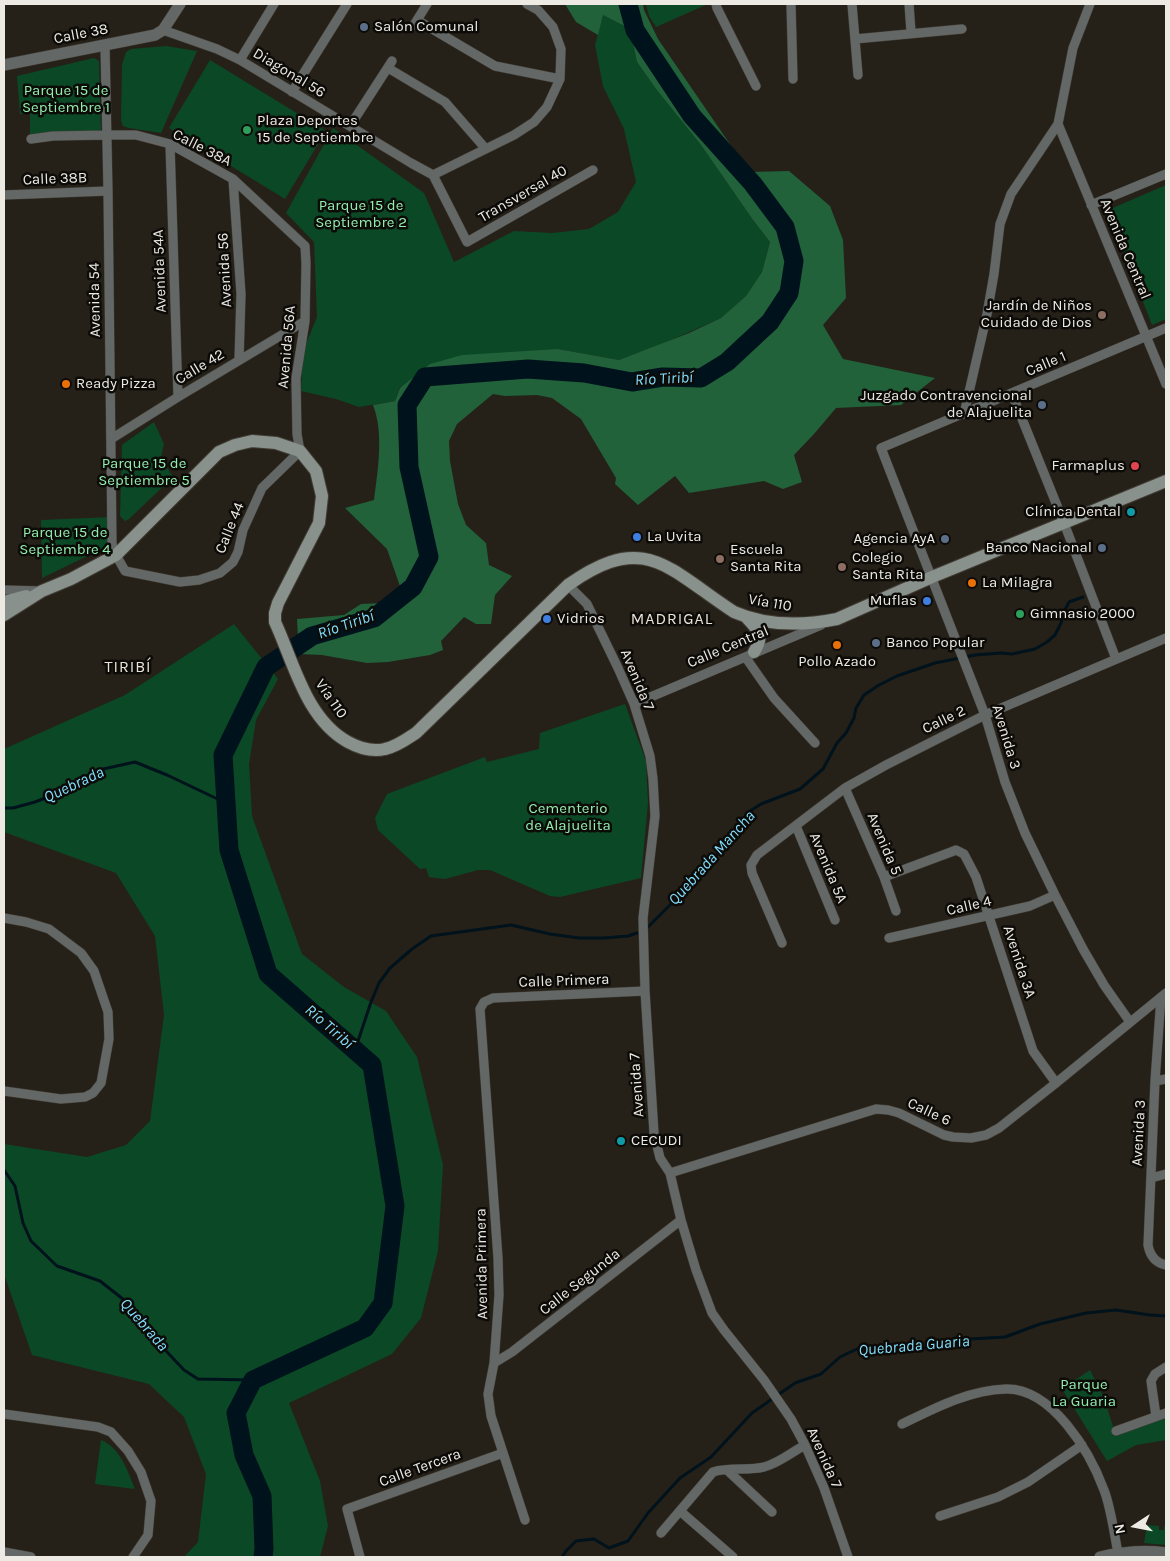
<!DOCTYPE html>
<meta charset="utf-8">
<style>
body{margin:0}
#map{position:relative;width:1170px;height:1561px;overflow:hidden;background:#262118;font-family:Karla,sans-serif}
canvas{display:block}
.frame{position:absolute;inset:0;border:5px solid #edeae4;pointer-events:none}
.north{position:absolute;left:1110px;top:1501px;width:50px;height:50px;-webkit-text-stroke:4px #0d0b08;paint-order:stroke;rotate:259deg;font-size:14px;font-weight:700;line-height:20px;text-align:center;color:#edeae4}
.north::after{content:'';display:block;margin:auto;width:18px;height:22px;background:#edeae4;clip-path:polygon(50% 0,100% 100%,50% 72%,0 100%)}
</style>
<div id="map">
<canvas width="1170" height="1561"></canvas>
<div class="frame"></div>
<div class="north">N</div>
</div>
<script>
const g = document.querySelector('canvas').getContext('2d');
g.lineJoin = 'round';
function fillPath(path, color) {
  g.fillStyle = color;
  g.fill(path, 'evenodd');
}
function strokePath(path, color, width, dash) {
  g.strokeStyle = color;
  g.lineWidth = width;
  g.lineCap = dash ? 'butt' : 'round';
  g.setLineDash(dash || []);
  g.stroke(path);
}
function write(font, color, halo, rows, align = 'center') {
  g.font = font + ' Karla,sans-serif';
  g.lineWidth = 5;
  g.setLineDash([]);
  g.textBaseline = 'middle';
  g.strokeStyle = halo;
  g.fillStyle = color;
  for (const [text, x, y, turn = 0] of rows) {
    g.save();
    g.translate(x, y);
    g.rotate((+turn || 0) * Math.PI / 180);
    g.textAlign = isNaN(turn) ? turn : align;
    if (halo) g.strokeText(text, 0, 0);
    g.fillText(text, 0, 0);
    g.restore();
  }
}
fillPath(new Path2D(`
 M646,4h62l-52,23 -7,-11z
 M603,15l27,14 7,33 19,27 45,56 52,75 17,22 -8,30 -16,24 -25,22 -64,28 -38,14 -61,-11 -158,38 -5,14 -36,6 -23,-8 -35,-8 2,-40 14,-34 -3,-75 -28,-29 47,-85 91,65 30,69 60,-31 38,2 37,-4 29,-17 18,-30 -12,-53 -21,-43 -8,-41z
 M166,46l31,5 -36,82 -32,-5 -6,-2 -2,-5 1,-56 4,-13 5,-3z
 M94,58l5,3 2,71 -71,2v-20h-10l-3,-38z
 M210,60l116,71 -41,68 -116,-71z
 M1166,185v134l-14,6 -44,-115z
 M154,422l10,22 -3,14 12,19 -44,42 -4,2 -5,-5 2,-71z
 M112,517v27l-70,34 -1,-58z
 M234,624l44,55 -22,41 -7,44 3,52 50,138 42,33 42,24 31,46 26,108 -5,86 -17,67 -29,36 -103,49 31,78 8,45 -8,31h-136l14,-15 8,-68 -22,-57 -35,-33 -117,-29 -28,-81v-130l83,13 39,-12 24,-24 14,-106 -9,-79 -39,-63 -112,-41v-83l121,-54z
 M625,704l21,57 2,42 -7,75 -81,19 -10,-1 -60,-26h-12l-33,9 -16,-2 -3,-9 -6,1 -42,-39 -3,-12 12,-24 98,-37 2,5 52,-13 1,-16z
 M1090,1370l14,28 12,38 50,-19v23l-30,5 -29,16 -45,-72z
 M101,1440c19,7 27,32 34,49l-40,-5z
 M1147,1525l12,1v4h5v-4h2v19l-22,-2z`), '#0b4826');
fillPath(new Path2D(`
 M565,4h78l1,6 14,29 91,133 40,-1 41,35 13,34 3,58 -23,27 20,34 92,19 -34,27 -65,3 -22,26 -20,21 8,27 -19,7 -19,-8 -75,12 -14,-17 -37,29 -23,-21 1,-6 -35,-59 -29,-21 -15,-3 -32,1 -12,-2 -36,30 -8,17 1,20 8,43 8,21 20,18 3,22 23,11 -17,19 -4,29h-15l-12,-7 -23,24 2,9 -13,5 -42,7 -21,1 -45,-8 -23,-1 -2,-35 47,-4 17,-11 23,-1 17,-14 -14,-40 -42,-41 29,-8c4,-30 10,-67 -1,-95l22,-4 5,-13 30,-24 32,-9 96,-6 61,11 70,-27 32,-15 25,-22 16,-24 8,-30 -17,-22 -52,-75 -45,-56 -19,-27 -7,-33 -27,-14 -5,20 -22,-13z`), '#21623a');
strokePath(new Path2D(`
 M4,808h9l22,-6 36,-14 32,-19 32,-7 32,13 59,28
 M648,927l45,-45 39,-44 15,-25 14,-9 39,-15 23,-20 14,-26 9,-10 8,-15 2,-10 8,-13 15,-10 18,-9 38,-13 40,-8 26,-2 11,1 23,-5 12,-7 8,-7 6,-12 3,-11 5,-10 14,-5
 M355,1050l16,-48 8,-19 11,-15 22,-19 19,-13 80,-11 39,9 29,4h25l24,-2 9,-3
 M4,1170l11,16 8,37 8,18 26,25 43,15 28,22 24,33 32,34 14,9 55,1
 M562,1557l4,-6 10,-10 18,-2 15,9 19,-7 20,-28 32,-35 31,-21 41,-44 43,-30 26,-9 19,-17 17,-8 71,-1 42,-9 35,-2 35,-13 46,-11 30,-3 34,5 16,1`), '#00121b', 3);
strokePath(new Path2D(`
 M263,1557l1,-8 -2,-53 -18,-41 -8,-42 17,-33 112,-52 18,-25 12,-97 -23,-141 -104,-91 -39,-124 -6,-95 43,-88 46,-31 62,-18 39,-31 16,-30 -20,-90 -2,-62 18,-28 103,-8 56,4 48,9 31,-5 38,1 26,-16 43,-40 19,-29 5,-32 -9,-34 -32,-43 -61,-68 -57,-86 -7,-26`), '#00121b', 19);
const minor = new Path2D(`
 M716,4l1,4 39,78
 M791,4l2,75
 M852,4l6,71
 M909,4l2,28
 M417,20l78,46 65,13
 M414,25l13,-21
 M163,30l54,19 23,11 171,103 22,12 34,67 126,-72
 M855,39l107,-10
 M240,60l34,-56
 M388,68l57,34 40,46
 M292,92l55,-88
 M1058,124l108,260
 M350,126l42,-65
 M31,139l22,-3 54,-1h29l34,9 63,35 72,67 1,17 -1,58 -9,57 1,56 3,17 -38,37 -19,42 -5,22 -5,10 -13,11 -21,7 -19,2 -55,-11 -9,-16 -4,-11 -4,-353 -3,-146
 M170,144l8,253
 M433,175l81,-40 20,-13 13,-15 13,-28 1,-30 -8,-22 -15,-17 -11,-6
 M233,179l8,115 -2,66
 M4,195l104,-4
 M1091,205l75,-31
 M1012,394l52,129 52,136
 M964,414l23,-100 7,-40 6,-50 11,-30 47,-70 15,-76 17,-44
 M111,439l67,-42 127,-76
 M568,585l19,19 31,64 16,36 16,52 3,23 2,37 -12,102 2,73 9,142 6,25 10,15 11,47 15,50 16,43 12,17 40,50 27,39 14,26 19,43 24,69
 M4,590l38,1
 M746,658l28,40 41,45
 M634,704l187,-79
 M845,788l39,89 12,34
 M796,826l39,94
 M884,877l67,-25 5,-2 8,4 12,23 57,174 23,32
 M4,918l22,4 23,7 32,24 13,18 14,41 1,27 -8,44 -8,10 -8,4 -24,2 -57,-8
 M889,938l141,-32 25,-11
 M782,943l-30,-70 -1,-8 6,-10 88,-67 41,-23 99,-50 181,-77
 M1161,997l-6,84 -7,164c2,11 8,18 18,20
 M1130,1022l-26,-37 -21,-36 -28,-54 -30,-62 -20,-51 -20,-67 -104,-267 285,-120
 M1155,1081l11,-2
 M670,1173l206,-64 12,1 11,3 45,22 9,2 18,1 15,-3 13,-7 57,-45 110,-90
 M1151,1178l15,-4
 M494,1363l18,-11 169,-132
 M4,1414l94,13 13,5 17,19 13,21 10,29 -3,34 -15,22
 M1156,1416l-5,-35 4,-7 11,-7
 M902,1424c33,-16 67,-34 104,-35 46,-1 84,63 98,101 7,18 10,43 14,63
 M1116,1431l50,-18
 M727,1470l45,42
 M680,1511l53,46
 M940,1516l58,-19 30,-15 54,-37
 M525,1520l-34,-104 -3,-22 6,-31 5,-68 -1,-37 -18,-249 4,-7 9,-4 152,-7
 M661,1533l52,-61c16,-5 34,-1 51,-5 15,-4 28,-15 41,-22
 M4,1552l27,5
 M360,1557l-13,-48 156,-56`);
const tertiary = new Path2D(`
 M4,65l151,-30 8,-5 17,-26
 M1100,1557c22,-5 44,-7 66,-4`);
const secondary = new Path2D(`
 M4,602l22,-6
 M4,615l38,-24 29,-12 45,-24 103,-103 16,-7 17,-4 24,2 24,8 16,20 6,25 -3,27 -41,80 -3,10v9c19,41 31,97 73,120 11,6 24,10 37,7 11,-2 22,-10 31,-16l152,-148c77,-55 100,-16 166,27 32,14 68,14 103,7l95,-42 234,-96
 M746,617c12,13 19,18 8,35`);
strokePath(minor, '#423d35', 10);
strokePath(tertiary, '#423d35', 12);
strokePath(secondary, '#423d35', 14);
strokePath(minor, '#636866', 9);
strokePath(tertiary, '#636866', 11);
strokePath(secondary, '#88918c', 12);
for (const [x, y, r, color] of [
 [364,27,5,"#5c6f8a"],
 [247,130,5,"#2e9e5b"],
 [1102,315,5,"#8d6e63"],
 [66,384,5,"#e8710a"],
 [1042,405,5,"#5c6f8a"],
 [1135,466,5,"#e0444e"],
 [1131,512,5,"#0f9aa8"],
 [637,537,5,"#3f7fe0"],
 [945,539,5,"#5c6f8a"],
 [1102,548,5,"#5c6f8a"],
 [720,559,5,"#8d6e63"],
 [842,567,5,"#8d6e63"],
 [972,583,5,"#e8710a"],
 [927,601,5,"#3f7fe0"],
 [1020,614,5,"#2e9e5b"],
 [547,619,5,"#3f7fe0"],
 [876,643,5,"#5c6f8a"],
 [837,645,5,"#e8710a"],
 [621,1141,5,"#0f9aa8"]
]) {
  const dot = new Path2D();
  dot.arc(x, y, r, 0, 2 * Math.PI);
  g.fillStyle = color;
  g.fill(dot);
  strokePath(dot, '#0d0b08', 2);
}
write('15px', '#edeae4', '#0d0b08', [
 ["Salón Comunal",374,27],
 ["Plaza Deportes",257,121],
 ["15 de Septiembre",257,138],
 ["Jardín de Niños",1092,306,"right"],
 ["Cuidado de Dios",1092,323,"right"],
 ["Ready Pizza",76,384],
 ["Juzgado Contravencional",1032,396,"right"],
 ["de Alajuelita",1032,413,"right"],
 ["Farmaplus",1125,466,"right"],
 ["Clínica Dental",1121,512,"right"],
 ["La Uvita",647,537],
 ["Agencia AyA",935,539,"right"],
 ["Banco Nacional",1092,548,"right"],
 ["Escuela",730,550],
 ["Santa Rita",730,567],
 ["Colegio",852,558],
 ["Santa Rita",852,575],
 ["La Milagra",982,583],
 ["Muflas",917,601,"right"],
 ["Gimnasio 2000",1030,614],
 ["Vidrios",557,619],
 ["Banco Popular",886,643],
 ["Pollo Azado",837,662,"center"],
 ["CECUDI",631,1141]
], 'left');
write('15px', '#edeae4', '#0d0b08', [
 ["Calle 38",81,34,-11],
 ["Diagonal 56",289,73,31],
 ["Calle 38A",202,148,27],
 ["Calle 38B",55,179,-2],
 ["Transversal 40",523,194,-30],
 ["Avenida Central",1125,249,67],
 ["Avenida 56",225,270,-93],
 ["Avenida 54A",160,271,-92],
 ["Avenida 54",95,300,-91],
 ["Avenida 56A",287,347,-85],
 ["Calle 1",1046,364,-23],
 ["Calle 42",200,367,-31],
 ["Calle 44",230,528,-68],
 ["Vía 110",770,603,10],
 ["Calle Central",728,647,-23],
 ["Avenida 7",637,680,67],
 ["Vía 110",331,699,55],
 ["Calle 2",944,720,-26],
 ["Avenida 3",1006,737,73],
 ["Avenida 5",884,844,67],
 ["Avenida 5A",828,868,67],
 ["Calle 4",969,906,-13],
 ["Avenida 3A",1019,962,72],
 ["Calle Primera",564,981,-2],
 ["Avenida 7",637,1085,-94],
 ["Calle 6",929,1112,25],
 ["Avenida 3",1139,1133,-87],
 ["Avenida Primera",482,1264,-91],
 ["Calle Segunda",580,1282,-38],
 ["Avenida 7",824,1458,66],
 ["Calle Tercera",420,1468,-20]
]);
write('15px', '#92edae', '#0d0b08', [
 ["Parque 15 de",66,91],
 ["Septiembre 1",66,108],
 ["Parque 15 de",361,206],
 ["Septiembre 2",361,223],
 ["Parque 15 de",144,464],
 ["Septiembre 5",144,481],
 ["Parque 15 de",65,533],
 ["Septiembre 4",65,550],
 ["Cementerio",568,809],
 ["de Alajuelita",568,826],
 ["Parque",1084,1385],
 ["La Guaria",1084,1402]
]);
write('italic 16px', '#82defe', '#0d0b08', [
 ["Río Tiribí",664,379,-3],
 ["Río Tiribí",346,625,-19],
 ["Quebrada",74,785,-25],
 ["Quebrada Mancha",712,858,-48],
 ["Río Tiribí",329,1027,41],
 ["Quebrada",144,1325,49],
 ["Quebrada Guaria",914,1346,-5]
]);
g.letterSpacing = '1px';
write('16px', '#eae4d8', '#0d0b08', [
 ["MADRIGAL",672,619],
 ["TIRIBÍ",128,667]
]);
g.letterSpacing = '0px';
</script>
